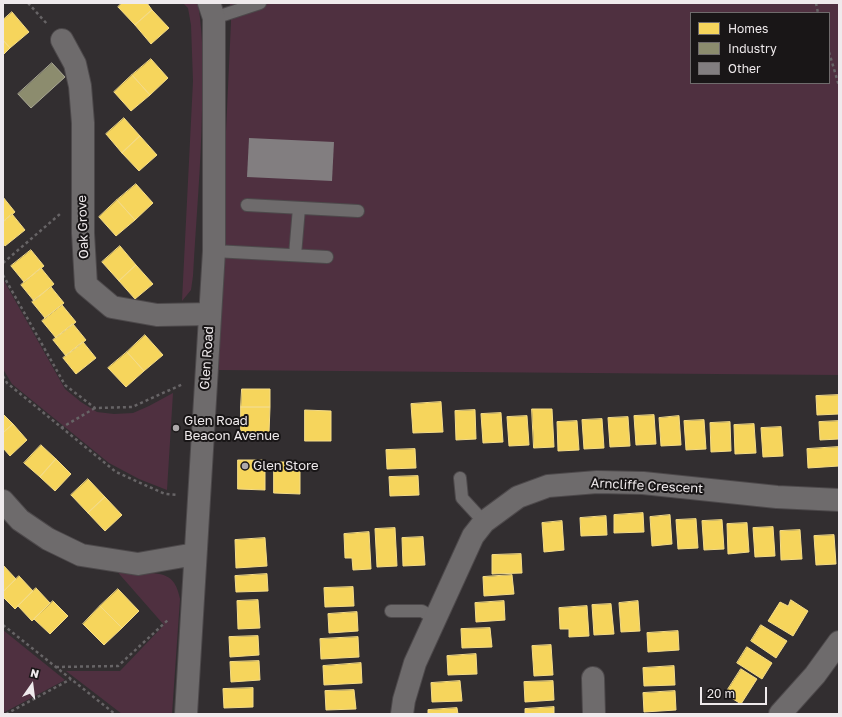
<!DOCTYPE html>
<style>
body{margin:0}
#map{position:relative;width:842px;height:717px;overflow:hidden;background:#322e30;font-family:"Golos Text",sans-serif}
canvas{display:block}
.frame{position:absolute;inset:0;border:4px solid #efeaec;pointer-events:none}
.legend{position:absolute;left:690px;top:12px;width:140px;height:72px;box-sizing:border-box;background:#191617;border:1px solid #6f6b6c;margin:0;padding:5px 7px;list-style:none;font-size:12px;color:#efeaec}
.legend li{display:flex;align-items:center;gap:8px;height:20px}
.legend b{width:20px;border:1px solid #6f6b6c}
.north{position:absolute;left:12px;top:665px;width:40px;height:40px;-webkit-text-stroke:3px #191617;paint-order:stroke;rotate:14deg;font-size:11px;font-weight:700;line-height:16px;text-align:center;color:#efeaec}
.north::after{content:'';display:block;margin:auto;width:14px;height:18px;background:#efeaec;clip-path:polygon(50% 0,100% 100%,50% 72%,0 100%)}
.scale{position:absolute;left:700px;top:687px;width:67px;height:18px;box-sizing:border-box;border:2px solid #efeaec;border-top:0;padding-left:5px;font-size:12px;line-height:14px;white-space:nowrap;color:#efeaec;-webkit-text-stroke:3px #191617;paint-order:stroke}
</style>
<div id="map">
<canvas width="842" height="717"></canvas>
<div class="frame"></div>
<ul class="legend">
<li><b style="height:11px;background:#f6d55c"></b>Homes</li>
<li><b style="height:11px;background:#8c8c6e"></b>Industry</li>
<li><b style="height:11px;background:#827e80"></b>Other</li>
</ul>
<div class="north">N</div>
<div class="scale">20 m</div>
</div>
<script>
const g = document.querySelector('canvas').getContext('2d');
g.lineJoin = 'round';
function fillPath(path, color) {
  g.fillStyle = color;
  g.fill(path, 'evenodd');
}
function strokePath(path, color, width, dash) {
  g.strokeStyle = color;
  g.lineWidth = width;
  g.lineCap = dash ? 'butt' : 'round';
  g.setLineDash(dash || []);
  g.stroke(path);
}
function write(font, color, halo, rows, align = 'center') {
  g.font = font + ' "Golos Text",sans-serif';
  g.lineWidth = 4;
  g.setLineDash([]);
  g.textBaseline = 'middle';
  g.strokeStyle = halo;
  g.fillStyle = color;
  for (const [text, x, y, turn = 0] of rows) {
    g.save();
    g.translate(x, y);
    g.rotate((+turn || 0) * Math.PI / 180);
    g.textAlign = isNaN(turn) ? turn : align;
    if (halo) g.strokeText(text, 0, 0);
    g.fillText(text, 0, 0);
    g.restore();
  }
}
fillPath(new Path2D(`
 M183,3l15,1c6,36 5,71 4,107 -1,55 -6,110 -9,165l-2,14 -9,11 11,-220 -2,-56 -3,-17z
 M230,3h609v372l-624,-5 16,-348zM691,13h138v70h-138z
 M3,279l62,110 16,13 16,10 17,2 19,-1 16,-7 24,-13 -6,97 -28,-11 -30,-16 -97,-79 -9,-15z
 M114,568c8,2 17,3 25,4 23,2 36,0 41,27l-8,115h-50l-56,-43h54l44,-46z
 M3,630l62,50 -62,33z`), '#4f3040');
const homes = new Path2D(`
 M122,3h25l5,7 -17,15 -17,-18z
 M152,10l17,18 -18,16 -16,-19z
 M12,12l17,20 -19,16 -7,-8v-20z
 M3,40l7,8 -7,7z
 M151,59l17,19 -18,17 -18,-20z
 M132,75l18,20 -19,16 -17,-19z
 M124,118l16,18 -18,17 -16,-19z
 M140,136l17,19 -18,16 -17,-18z
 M136,184l17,19 -18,17 -18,-20z
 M3,197l12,15 -12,10z
 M117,200l18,20 -19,16 -17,-19z
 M12,214l13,16 -20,16 -2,-3v-21z
 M120,246l16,19 -17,16 -17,-19z
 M31,250l13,16 -20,16 -13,-16z
 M136,265l17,19 -18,15 -16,-18z
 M41,268l13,16 -20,17 -13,-16z
 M51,287l13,16 -19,15 -13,-16z
 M62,305l14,17 -20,16 -14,-17z
 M73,324l13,16 -20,16 -13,-16z
 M145,335l18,20 -19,16 -17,-19z
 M83,342l13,16 -20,16 -13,-16z
 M127,352l17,19 -18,16 -18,-19z
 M242,389h28v18h-29z
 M839,395v19l-22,1 -1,-19z
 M441,402l2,30 -30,1 -2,-29z
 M241,407h29l-1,26 -28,-1z
 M532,409h20l2,38 -20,1z
 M305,410l26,1v30h-26z
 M475,410l1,29 -20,1 -1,-29z
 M501,413l2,29 -20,1 -2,-29z
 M3,414l10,10 -10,9z
 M654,415l2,29 -20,1 -2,-29z
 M527,416l2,29 -20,1 -2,-29z
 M679,416l2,29 -20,1 -2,-28z
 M628,417l2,29 -20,1 -2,-29z
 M602,419l2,29 -20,1 -2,-29z
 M704,420l2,29 -20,1 -2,-29z
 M577,421l2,29 -21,1 -1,-29z
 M839,421v18l-19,1 -1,-18z
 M730,422l1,29 -20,1 -1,-29z
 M13,424l14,16 -17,16 -7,-8v-15z
 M754,424l2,29 -21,1 -1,-29z
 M781,427l2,29 -20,1 -2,-29z
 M41,445l15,14 -16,18 -16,-14z
 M839,447v19l-31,2 -1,-19z
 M415,449l1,19 -29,1 -1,-19z
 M56,459l15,15 -16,17 -15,-14z
 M238,460h27v30l-27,-1z
 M274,462h17v8h9v24l-26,-1z
 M418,476l1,19 -29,1 -1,-19z
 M88,479l17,18 -17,16 -17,-18z
 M105,497l17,18 -17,16 -17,-18z
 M643,513l1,19 -30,1v-18z
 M670,515l2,29 -20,2 -2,-29z
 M606,516l1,19 -26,1 -1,-18z
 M696,519l2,29 -20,1 -2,-29z
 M722,520l2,29 -20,1 -2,-29z
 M562,521l2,29 -20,2 -2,-29z
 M747,523l2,29 -21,2 -1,-30z
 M773,527l2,29 -20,1 -2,-29z
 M395,528l2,38 -20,1 -2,-38z
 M800,530l2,29 -21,1 -1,-29z
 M369,532l2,37 -18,1 -1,-12h-7l-1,-24z
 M834,535l2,29 -20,1 -2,-29z
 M423,537l2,28 -22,1 -1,-28z
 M265,538l2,28 -31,2 -1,-28z
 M521,554l1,19 -30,1v-19z
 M3,565l13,14 -13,13z
 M267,574l1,17 -32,1 -1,-16z
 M512,575l2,19 -30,2 -1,-19z
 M19,576l14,15 -18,18 -12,-12v-5z
 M353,587l1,19 -29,1 -1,-19z
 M36,588l14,15 -18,18 -14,-15z
 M118,589l21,22 -17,17 -22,-22z
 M258,600l2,28 -22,1 -1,-28z
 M791,600l17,11 -15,25 -25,-15 12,-19 8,4z
 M53,601l15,15 -18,18 -16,-15z
 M504,601l1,19 -29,2 -1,-19z
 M638,601l2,30 -19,1 -2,-29z
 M611,604l3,30 -20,1 -2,-30z
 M100,606l22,22 -18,17 -21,-21z
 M587,606l2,30 -20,1v-8h-9l-1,-21z
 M357,612l1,19 -29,2 -1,-19z
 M761,625l26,16 -11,17 -25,-17z
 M490,628l2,19 -30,1 -1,-19z
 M678,631l1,19 -31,2 -1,-19z
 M258,636l1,19 -29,2 -1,-20z
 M358,637l1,20 -38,2 -1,-20z
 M551,645l2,30 -19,1 -2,-30z
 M747,647l25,16 -10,16 -25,-16z
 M476,654l1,20 -29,1 -1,-19z
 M259,661l1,19 -29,2 -1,-20z
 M361,663l1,20 -38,2 -1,-19z
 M674,666l1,19 -31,1 -1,-18z
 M741,669l16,10 -16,25 -16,-10z
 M460,681l2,20 -30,1 -1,-19z
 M553,681l1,19 -29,2 -1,-20z
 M253,688v19l-29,1 -1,-19z
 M354,690l2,19 -30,1 -1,-19z
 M675,691l1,19 -32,2 -1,-19z
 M554,707v7h-29v-5z
 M457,708l1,6h-30v-4z`);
fillPath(homes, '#f6d55c');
strokePath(homes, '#f4db87', 1);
const industry = new Path2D(`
 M52,63l13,14 -34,31 -13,-14z`);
fillPath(industry, '#8c8c6e');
strokePath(industry, '#aaa894', 1);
fillPath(new Path2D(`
 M249,138l85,4 -2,39 -85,-4z`), '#827e80');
const lane = new Path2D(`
 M214,18l46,-15
 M247,205l111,6
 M214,251l113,6
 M295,255l4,-47
 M460,478l2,20 22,24
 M391,611h31l14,8`);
const street = new Path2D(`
 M62,40l13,24 5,22 3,37v110l3,52 26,22 45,8 53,-1
 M3,501l17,19 28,19 33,16 57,9 57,-10
 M593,678l1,36
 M186,714l28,-463v-233l-5,-15
 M402,714l2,-14 11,-37 58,-127 11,-14 34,-25 30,-11 49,-4 46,1 134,14 62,3
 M780,714l35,-39 24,-33`);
strokePath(lane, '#4d494b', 14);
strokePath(street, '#4d494b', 24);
strokePath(new Path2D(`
 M28,3l20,22
 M816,3l2,10
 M829,52l10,34
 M3,263l57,-49
 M3,275l62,110 30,23 37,-1 51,-23
 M3,376l4,7 109,89 49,22 13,1
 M61,428l34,-20
 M3,625l112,89
 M56,667l62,-1 51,-47
 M6,714l65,-35`), '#676466', 2.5, [3, 3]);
strokePath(lane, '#6e6b6c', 12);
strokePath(street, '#6e6b6c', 22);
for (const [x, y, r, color] of [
 [176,428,4,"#ada8aa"],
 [245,466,4,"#ada8aa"]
]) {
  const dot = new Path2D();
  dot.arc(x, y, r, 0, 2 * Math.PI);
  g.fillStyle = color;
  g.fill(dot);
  strokePath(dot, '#191617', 1.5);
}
write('13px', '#efeaec', '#191617', [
 ["Oak Grove",83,227,-92],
 ["Glen Road",207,358,-86],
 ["Arncliffe Crescent",647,486,3]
]);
write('13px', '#efeaec', '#191617', [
 ["Glen Road",184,421],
 ["Beacon Avenue",184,436],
 ["Glen Store",253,466]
], 'left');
</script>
